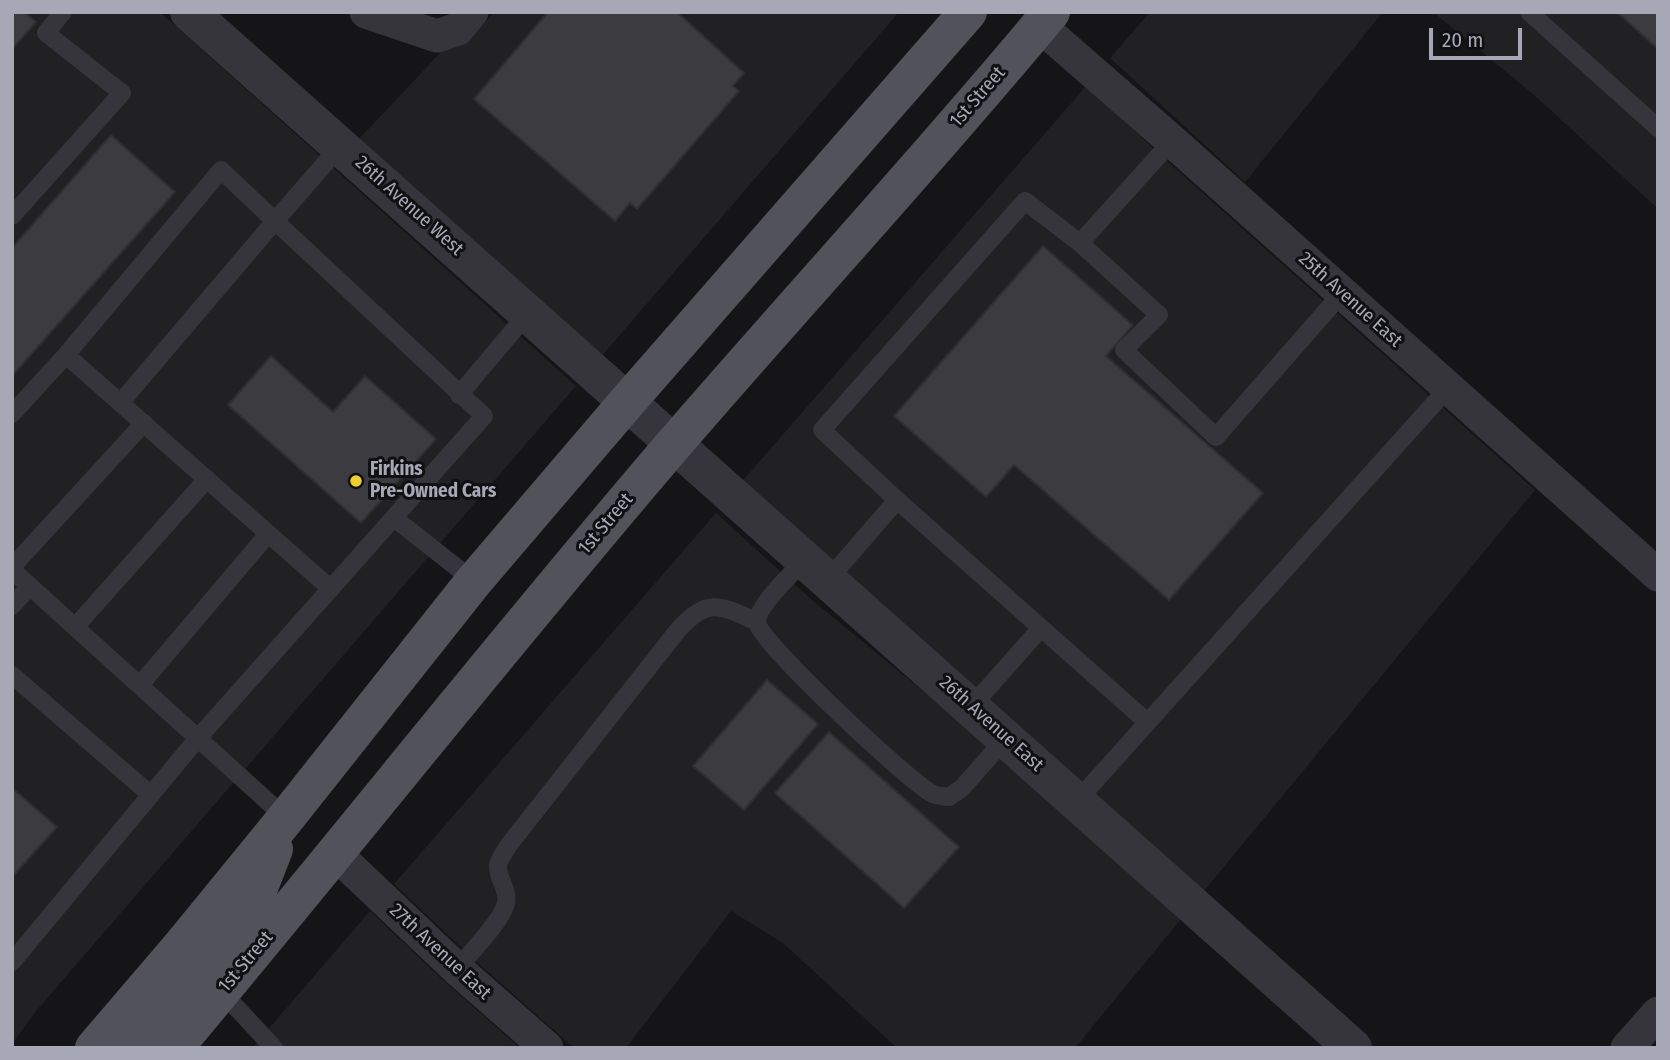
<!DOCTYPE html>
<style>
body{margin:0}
#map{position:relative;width:1670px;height:1060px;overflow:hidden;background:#151416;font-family:"Fira Sans Condensed",sans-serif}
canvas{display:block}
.frame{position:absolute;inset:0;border:14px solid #a6a8b6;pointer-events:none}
.scale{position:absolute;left:1429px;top:28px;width:93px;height:32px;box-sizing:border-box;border:4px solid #a6a8b6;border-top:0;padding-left:9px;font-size:21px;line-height:24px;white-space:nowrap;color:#a6a8b6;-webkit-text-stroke:5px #100f11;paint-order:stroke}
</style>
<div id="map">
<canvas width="1670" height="1060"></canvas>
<div class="frame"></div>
<div class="scale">20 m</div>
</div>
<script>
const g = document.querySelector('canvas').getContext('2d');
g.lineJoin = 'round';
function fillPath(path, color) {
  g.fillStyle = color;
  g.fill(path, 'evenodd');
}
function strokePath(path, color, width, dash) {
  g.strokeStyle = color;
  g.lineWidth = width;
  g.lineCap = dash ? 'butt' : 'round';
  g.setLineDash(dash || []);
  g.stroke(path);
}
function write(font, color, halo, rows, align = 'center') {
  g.font = font + ' "Fira Sans Condensed",sans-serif';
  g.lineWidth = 6;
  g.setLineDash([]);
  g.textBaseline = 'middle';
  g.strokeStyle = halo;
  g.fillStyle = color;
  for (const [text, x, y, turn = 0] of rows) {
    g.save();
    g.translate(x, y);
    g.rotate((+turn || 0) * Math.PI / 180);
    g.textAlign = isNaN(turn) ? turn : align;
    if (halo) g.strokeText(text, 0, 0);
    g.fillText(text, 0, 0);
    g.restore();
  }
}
fillPath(new Path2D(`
 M12,12h148l416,374 -539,624 -25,34z
 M494,12h405l-299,346 -242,-218 83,-88 21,-7 9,-6z
 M1150,12h233l-138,170 -135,-124z
 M1433,12h225v197l-125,-115z
 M1087,85l72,69 376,336 -331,401 -465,-406z
 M716,513l95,86 148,122 222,198 -106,129h-178l-114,-105 -52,-32 -105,137h-52l-105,-93 -75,-71z
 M370,911l75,71 75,66h-268z`), '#212023');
const building = new Path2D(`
 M12,12h12l12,10 -24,27z
 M548,12h129l67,61 -11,13 6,5 -102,118 -7,-6 -15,18 -141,-122z
 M1617,12h41v37z
 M111,135l64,57 -163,184v-128z
 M1043,246l90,79 -27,31 157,137 -94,107 -155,-135 -28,32 -92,-81z
 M271,356l62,56 32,-36 71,63 -75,84 -133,-118z
 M767,680l51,44 -74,86 -51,-44z
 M829,732l130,115 -55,61 -129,-115z
 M12,788l45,39 -45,50z`);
fillPath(building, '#3c3c40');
strokePath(building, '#2f2e32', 2);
strokePath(new Path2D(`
 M1529,12l129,116
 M12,216l110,-123 -76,-60 17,-21
 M1080,243l79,72 -35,35 92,87 126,-144
 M66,355l155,-185 54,51 -154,181
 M459,395l69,-82
 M12,414l54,-59 265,234
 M897,500l249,221
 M394,518l80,63
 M805,560c-12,12 -49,47 -48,63 2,18 154,161 176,171 4,2 11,2 16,3l13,-9 44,-50
 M12,567l132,-144
 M12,570l274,248
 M828,580l69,-80 -75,-70 203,-229 55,42 92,-102
 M12,606l18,-20
 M75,627l132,-148
 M12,675l139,120
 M140,685l128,-151
 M971,707l70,-79
 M1077,801l371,-413
 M12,962l186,-224 286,-322 -209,-195 66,-76
 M457,969c13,-16 45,-48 49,-66 3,-14 -9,-24 -8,-38 1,-6 7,-13 10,-19l170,-216c30,-33 42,-25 79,-8
 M221,991l53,57`), '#35353b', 18);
strokePath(new Path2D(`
 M366,12l71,24 21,-7 14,-17
 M1040,26l132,115 486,434
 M336,854l121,115 90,79
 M1627,1048l31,-35`), '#35353b', 33);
strokePath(new Path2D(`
 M189,12l1164,1036`), '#35353b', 38);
strokePath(new Path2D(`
 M94,1048l89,-104 103,-126 188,-237 153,-179 341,-390
 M133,1048l120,-145 21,-54
 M174,1048c168,-200 330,-406 500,-604 125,-145 255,-285 377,-432`), '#51525a', 38);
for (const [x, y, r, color] of [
 [356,481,7,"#f2cf30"]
]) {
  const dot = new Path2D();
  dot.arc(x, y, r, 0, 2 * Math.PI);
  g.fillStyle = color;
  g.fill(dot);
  strokePath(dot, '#100f11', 2.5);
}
write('19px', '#a6a8b6', '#100f11', [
 ["1st Street",978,97,-49],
 ["26th Avenue West",409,206,42],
 ["25th Avenue East",1350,300,42],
 ["1st Street",606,524,-50],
 ["26th Avenue East",991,724,42],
 ["27th Avenue East",440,952,43],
 ["1st Street",246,962,-50]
]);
write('bold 19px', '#a6a8b6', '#100f11', [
 ["Firkins",370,470],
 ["Pre-Owned Cars",370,492]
], 'left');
</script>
